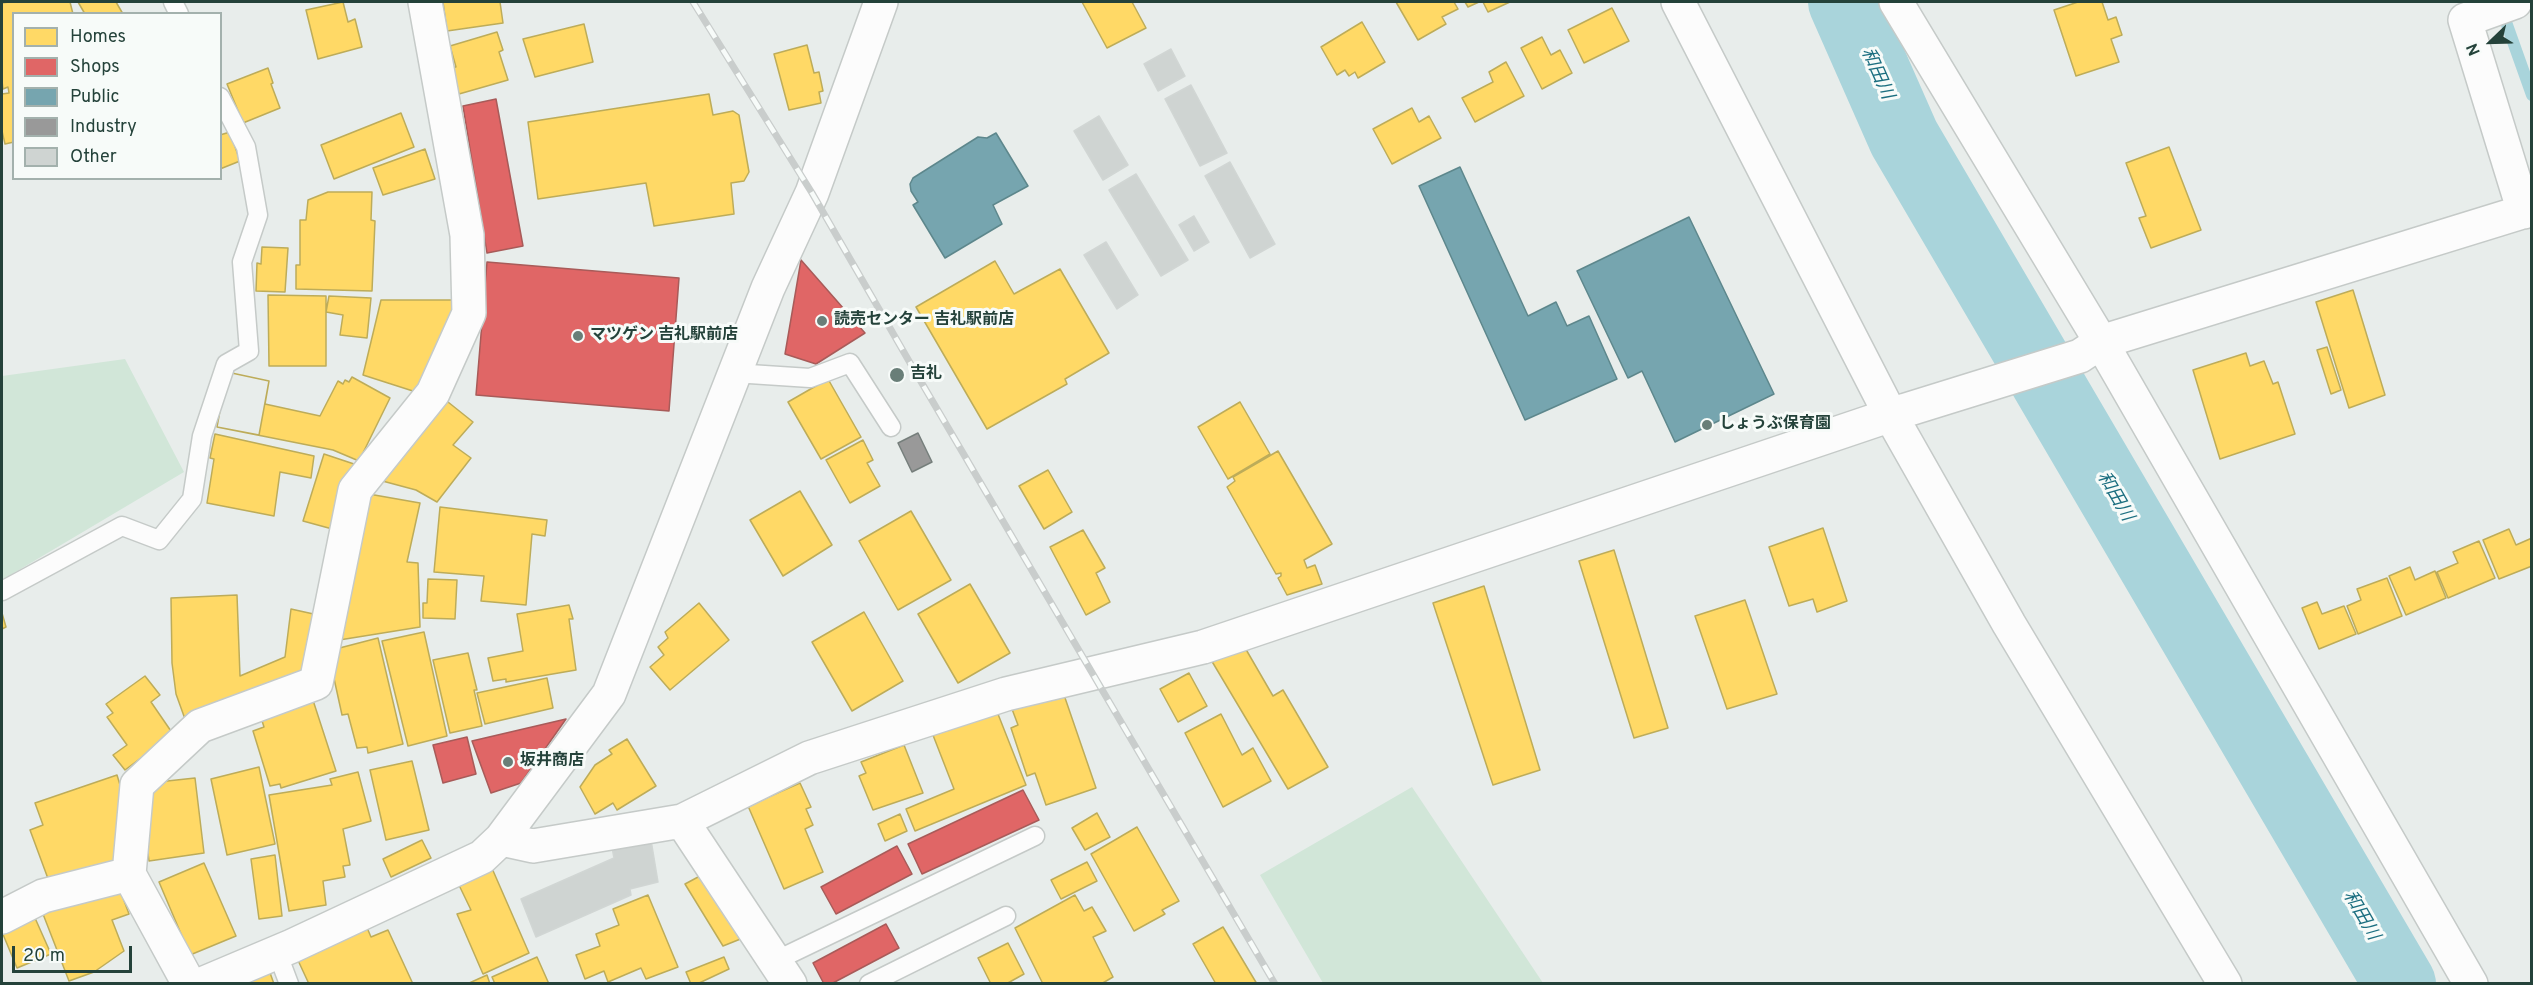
<!DOCTYPE html>
<meta charset="utf-8">
<style>
body{margin:0}
#map{position:relative;width:2533px;height:985px;overflow:hidden;background:#e8edeb;font-family:Overpass,sans-serif}
canvas{display:block}
.frame{position:absolute;inset:0;border:3px solid #24423a;pointer-events:none}
.legend{position:absolute;left:12px;top:12px;width:210px;height:168px;box-sizing:border-box;background:#f7fbf9;border:2px solid #a3b1ad;margin:0;padding:8px 10px;list-style:none;font-size:18px;color:#24423a}
.legend li{display:flex;align-items:center;gap:12px;height:30px}
.legend b{width:30px;border:2px solid #a3b1ad}
.north{position:absolute;left:2461px;top:12px;width:60px;height:60px;-webkit-text-stroke:4px #f7fbf9;paint-order:stroke;rotate:247deg;font-size:16px;font-weight:700;line-height:24px;text-align:center;color:#24423a}
.north::after{content:'';display:block;margin:auto;width:21px;height:27px;background:#24423a;clip-path:polygon(50% 0,100% 100%,50% 72%,0 100%)}
.scale{position:absolute;left:12px;top:946px;width:120px;height:27px;box-sizing:border-box;border:3px solid #24423a;border-top:0;padding-left:8px;font-size:18px;line-height:21px;white-space:nowrap;color:#24423a;-webkit-text-stroke:4px #f7fbf9;paint-order:stroke}
</style>
<div id="map">
<canvas width="2533" height="985"></canvas>
<div class="frame"></div>
<ul class="legend">
<li><b style="height:16px;background:#ffd966"></b>Homes</li>
<li><b style="height:16px;background:#e06666"></b>Shops</li>
<li><b style="height:16px;background:#76a5af"></b>Public</li>
<li><b style="height:16px;background:#999"></b>Industry</li>
<li><b style="height:16px;background:#cfd4d2"></b>Other</li>
</ul>
<div class="north">N</div>
<div class="scale">20 m</div>
</div>
<script>
const g = document.querySelector('canvas').getContext('2d');
g.lineJoin = 'round';
function fillPath(path, color) {
  g.fillStyle = color;
  g.fill(path, 'evenodd');
}
function strokePath(path, color, width, dash) {
  g.strokeStyle = color;
  g.lineWidth = width;
  g.lineCap = dash ? 'butt' : 'round';
  g.setLineDash(dash || []);
  g.stroke(path);
}
function write(font, color, halo, rows, align = 'center') {
  g.font = font + ' Overpass,"Noto Sans JP",sans-serif';
  g.lineWidth = 6;
  g.setLineDash([]);
  g.textBaseline = 'middle';
  g.strokeStyle = halo;
  g.fillStyle = color;
  for (const [text, x, y, turn = 0] of rows) {
    g.save();
    g.translate(x, y);
    g.rotate((+turn || 0) * Math.PI / 180);
    g.textAlign = isNaN(turn) ? turn : align;
    if (halo) g.strokeText(text, 0, 0);
    g.fillText(text, 0, 0);
    g.restore();
  }
}
fillPath(new Path2D(`
 M125,359l59,113 -182,108v-204z
 M1412,787l131,196h-220l-63,-108z`), '#d1e6d8');
const homes = new Path2D(`
 M9,2h61l3,12h-59v128l-9,2 -3,-13v-37l7,-1 -1,-6 -5,2 -1,-8v-78z
 M78,2h38l7,12h-38z
 M343,2l5,20 7,-3 7,28 -44,12 -12,-49z
 M443,2h57l3,21 -56,8z
 M1082,2h50l14,26 -39,20z
 M1396,2h58l4,7 -16,8 4,7 -28,16z
 M1465,2h14l-11,5z
 M1483,2h27l-22,10z
 M2078,2h24l6,18 8,-3 6,18 -11,4 8,23 -43,14 -22,-66z
 M1612,8l17,33 -45,22 -16,-33z
 M1362,22l23,40 -27,16 -3,-6 -6,4 -4,-6 -8,5 -16,-28z
 M584,24l9,38 -58,15 -12,-38z
 M497,32l6,18 -4,2 9,28 -49,14 -8,-26 5,-1 -6,-21z
 M1542,37l9,18 9,-5 12,23 -30,16 -21,-41z
 M807,45l7,28 5,-1 4,19 -4,1 2,11 -32,7 -15,-56z
 M1506,62l18,34 -49,26 -13,-24 31,-16 -4,-10z
 M268,68l5,15 -2,1 9,24 -37,15 -16,-39z
 M709,94l4,21 20,-4 6,4 10,57 -5,9 -13,2 3,31 -80,12 -8,-43 -108,16 -10,-77z
 M1412,108l7,14 10,-6 12,22 -49,26 -19,-35z
 M401,113l13,34 -80,32 -13,-34z
 M230,132l10,29 -20,8v-34z
 M2169,147l32,83 -50,18 -12,-30 7,-2 -20,-53z
 M425,149l10,30 -52,16 -10,-27z
 M328,192h44l-1,28 4,1 -3,70 -76,-2v-24h4v-45h6l2,-20z
 M262,247l26,1 -3,44 -29,-1 1,-28 4,1z
 M995,261l19,33 46,-25 49,84 -44,26 2,5 -80,45 -71,-122z
 M2353,290l32,105 -36,13 -33,-106z
 M268,295l58,1v70h-57z
 M329,296l42,2 -4,40 -27,-3 3,-20 -17,-3z
 M381,300h74l-11,39 -28,53 -53,-17z
 M2327,347l14,43 -10,4 -14,-44z
 M2246,353l4,13 14,-5 9,23 5,-2 17,52 -75,25 -27,-89z
 M227,372l42,9 -4,23 55,12 18,-35 5,3 2,-4 4,2 3,-5 38,21 -31,63 -26,-11 -116,-23z
 M227,372l42,9 -10,54 -42,-8z
 M828,379l33,58 -40,22 -33,-57z
 M443,398l30,24 -20,23 18,13 -34,44 -21,-12 -41,-11z
 M1240,402l30,52 -42,25 -30,-52z
 M215,434l99,22 -3,22 -31,-6 -6,44 -67,-13 7,-44 -4,-1z
 M863,440l10,20 -6,3 13,23 -30,17 -24,-43z
 M1278,451l54,93 -28,16 3,8 8,-3 7,19 -35,11 -9,-17 3,-2v-3l-5,1 -49,-87 8,-6 -2,-4z
 M324,454l33,11 -21,65 -33,-9z
 M1048,470l24,42 -28,17 -25,-43z
 M800,491l32,54 -49,31 -33,-56z
 M363,493l57,10 -13,59 11,1 2,64 -87,14z
 M440,507l107,13 -2,16 -13,-2 -6,71 -45,-4 3,-25 -50,-4z
 M911,511l40,69 -53,30 -39,-69z
 M1823,528l24,73 -30,11 -4,-13 -24,7 -20,-59z
 M2509,529l7,16 16,-7v28l-33,13 -16,-39z
 M1083,530l22,38 -9,5 14,29 -24,13 -36,-68z
 M2479,541l16,37 -47,20 -11,-26 21,-9 -5,-11z
 M1614,550l54,178 -34,10 -55,-177z
 M2410,567l5,13 20,-9 11,27 -40,17 -17,-39z
 M2387,578l15,38 -44,18 -11,-28 14,-6 -4,-11z
 M428,579l29,1 -2,39 -32,-1v-15h4z
 M970,584l40,69 -52,30 -40,-69z
 M1484,586l56,184 -47,15 -60,-182z
 M237,595l3,81 45,-19 6,-48 27,6 -7,58 -126,46 -9,-25 -4,-31 -1,-65z
 M1745,600l32,94 -50,15 -32,-93z
 M2317,602l5,12 22,-8 12,28 -37,15 -17,-41z
 M699,603l30,37 -59,50 -20,-23 14,-12 -6,-8 10,-9 -3,-6z
 M569,605l4,14h-4l7,51 -70,12v-3l-13,2 -5,-23 35,-7 -6,-37z
 M864,612l39,69 -51,30 -40,-69z
 M2,613l4,14 -4,2z
 M424,632l23,104 -39,10 -26,-105z
 M378,638l25,106 -35,9 -1,-6 -10,1 -9,-34 -6,1 -14,-64z
 M1244,646l29,50 10,-6 45,77 -40,22 -84,-141z
 M468,653l9,37h-3l8,36 -32,7 -17,-73z
 M1189,673l18,33 -29,16 -18,-33z
 M145,676l15,19 -9,7 22,32 -48,36 -12,-15 14,-10 -20,-28 6,-4 -7,-9z
 M547,678l6,30 -68,16 -8,-31z
 M310,691l26,80 -55,17 -1,-4 -10,2 -17,-55 11,-4 -6,-19z
 M1063,692l33,96 -50,17 -11,-32 -8,3 -16,-48 7,-3 -6,-16z
 M996,709l30,76 -111,46 -9,-22 48,-20 -23,-59z
 M1221,714l21,41 11,-7 18,33 -48,26 -38,-74z
 M627,739l29,47 -39,24 -4,-7 -18,11 -15,-27 15,-22 17,-11 -3,-4z
 M904,745l19,48 -50,17 -14,-34 7,-3 -5,-11z
 M412,761l17,69 -43,10 -16,-70z
 M259,767l16,77 -48,11 -16,-76z
 M358,772l13,49 -28,8 7,36 -7,1 2,11 -22,4 3,24 -37,6 -20,-116 63,-10 -2,-6z
 M117,775l3,10 -3,75 -67,24 -20,-54 13,-5 -8,-22z
 M195,778l9,75 -55,8 -10,-73 19,-6z
 M800,783l11,24 -5,2 7,16 -8,4 18,43 -39,17 -36,-83z
 M1097,813l13,24 -25,13 -13,-22z
 M900,814l7,17 -22,10 -7,-17z
 M1137,827l42,74 -17,9 3,4 -31,17 -43,-77z
 M422,840l9,18 -40,19 -8,-18z
 M275,855l7,61 -23,3 -8,-60z
 M1087,862l10,19 -36,18 -10,-19z
 M204,863l32,73 -46,19 -31,-73z
 M491,866l38,87 -46,21 -26,-60 14,-4 -14,-29z
 M713,869l40,65 -30,12 -38,-62z
 M119,887l10,27 -17,6 12,31 -30,21 -25,9 -26,-67z
 M648,895l30,72 -32,12 -5,-11 -33,14 -4,-11 -19,8 -9,-24 24,-9 -4,-12 23,-9 -6,-16z
 M1075,895l9,16 8,-4 14,24 -13,6 20,40 -12,7h-58l-28,-56z
 M35,918l16,36 -34,14 -15,-36z
 M365,923l6,14 17,-7 25,54h-104l-13,-28z
 M1223,927l34,57h-41l-23,-40z
 M1008,943l16,31 -18,10h-15l-13,-26z
 M537,957l12,27h-54l-3,-7z
 M724,957l5,12 -32,15h-6l-5,-12z
 M268,967l6,17h-40z
 M487,975l3,9h-23z`);
fillPath(homes, '#ffd966');
strokePath(homes, '#bdac59', 1.5);
const shops = new Path2D(`
 M496,99l27,147 -36,7 -24,-147z
 M801,260l64,73 -49,31 -31,-10z
 M487,262l192,16 -10,133 -193,-16z
 M566,719l-45,64 -30,10 -19,-52z
 M467,737l9,37 -33,9 -10,-38z
 M1023,790l16,30 -117,54 -14,-30z
 M897,846l15,28 -76,40 -15,-27z
 M886,924l13,24 -68,36h-7l-11,-21z`);
fillPath(shops, '#e06666');
strokePath(shops, '#a85b59', 1.5);
const public = new Path2D(`
 M996,133l32,53 -35,19 9,19 -57,34 -32,-53 5,-3 -7,-11 -1,-7 3,-6 65,-41 9,1z
 M1460,167l68,149 28,-14 11,24 22,-10 28,63 -92,41 -106,-234z
 M1689,217l85,177 -99,48 -33,-71 -14,7 -51,-107z`);
fillPath(public, '#76a5af');
strokePath(public, '#5d878c', 1.5);
const industry = new Path2D(`
 M918,433l14,29 -20,10 -14,-29z`);
fillPath(industry, '#999');
strokePath(industry, '#767f7c', 1.5);
strokePath(new Path2D(`
 M2501,8l31,87`), '#a9d4db', 12);
strokePath(new Path2D(`
 M1844,2l60,136 496,846`), '#a9d4db', 72);
const building = new Path2D(`
 M1171,49l14,27 -27,15 -14,-27z
 M1191,85l36,68 -27,13 -35,-67z
 M1099,116l29,49 -25,15 -29,-49z
 M1230,162l45,82 -25,14 -45,-82z
 M1136,174l52,86 -27,16 -52,-86z
 M1194,216l15,26 -15,9 -15,-26z
 M1106,242l32,53 -21,14 -33,-54z
 M650,834l8,48 -28,7 1,6 -95,42 -15,-38 93,-41 -3,-16z`);
fillPath(building, '#cfd4d2');
strokePath(building, '#d1d6d4', 1.5);
const service = new Path2D(`
 M173,2l6,12
 M734,373l76,5 40,-15 41,64
 M2,591l120,-65 37,14 33,-41 10,-63 24,-72 23,-13 -7,-89 16,-47 -12,-68 -26,-50
 M277,952l12,32
 M775,961l260,-125
 M869,984l137,-68`);
const minor = new Path2D(`
 M1678,2l213,414 118,208 216,360
 M1896,2l205,340 370,642
 M2515,2l-50,18 59,192
 M682,821l127,-63 197,-64 197,-47 703,-237 174,-54 21,-14 431,-133
 M501,839l32,7 149,-25 108,163
 M2,917l41,-21 86,-22
 M189,984l-60,-110 8,-89 63,-59 116,-43 39,-193 78,-97 36,-80 -2,-78 -42,-233
 M202,984l90,-38 190,-89 19,-18 108,-145 159,-406 44,-95 69,-191`);
strokePath(service, '#c5cac8', 21);
strokePath(minor, '#c5cac8', 36);
strokePath(service, '#fcfcfc', 18);
strokePath(minor, '#fcfcfc', 33);
const rail = new Path2D(`
 M693,2l119,191 101,175 362,616`);
strokePath(rail, '#c9cdcc', 7);
strokePath(rail, '#f7fbf9', 4.5, [14]);
for (const [x, y, r, color] of [
 [822,321,6,"#697e78"],
 [578,336,6,"#697e78"],
 [897,375,8,"#697e78"],
 [1707,425,6,"#697e78"],
 [508,762,6,"#697e78"]
]) {
  const dot = new Path2D();
  dot.arc(x, y, r, 0, 2 * Math.PI);
  g.fillStyle = color;
  g.fill(dot);
  strokePath(dot, '#f7fbf9', 2);
}
write('bold 16px', '#24423a', '#f7fbf9', [
 ["読売センター 吉礼駅前店",834,321],
 ["マツゲン 吉礼駅前店",590,336],
 ["吉礼",910,375],
 ["しょうぶ保育園",1719,425],
 ["坂井商店",520,762]
], 'left');
write('italic 18px', '#1c6f80', '#f7fbf9', [
 ["和田川",1876,74,66],
 ["和田川",2114,497,60],
 ["和田川",2360,916,60]
]);
</script>
